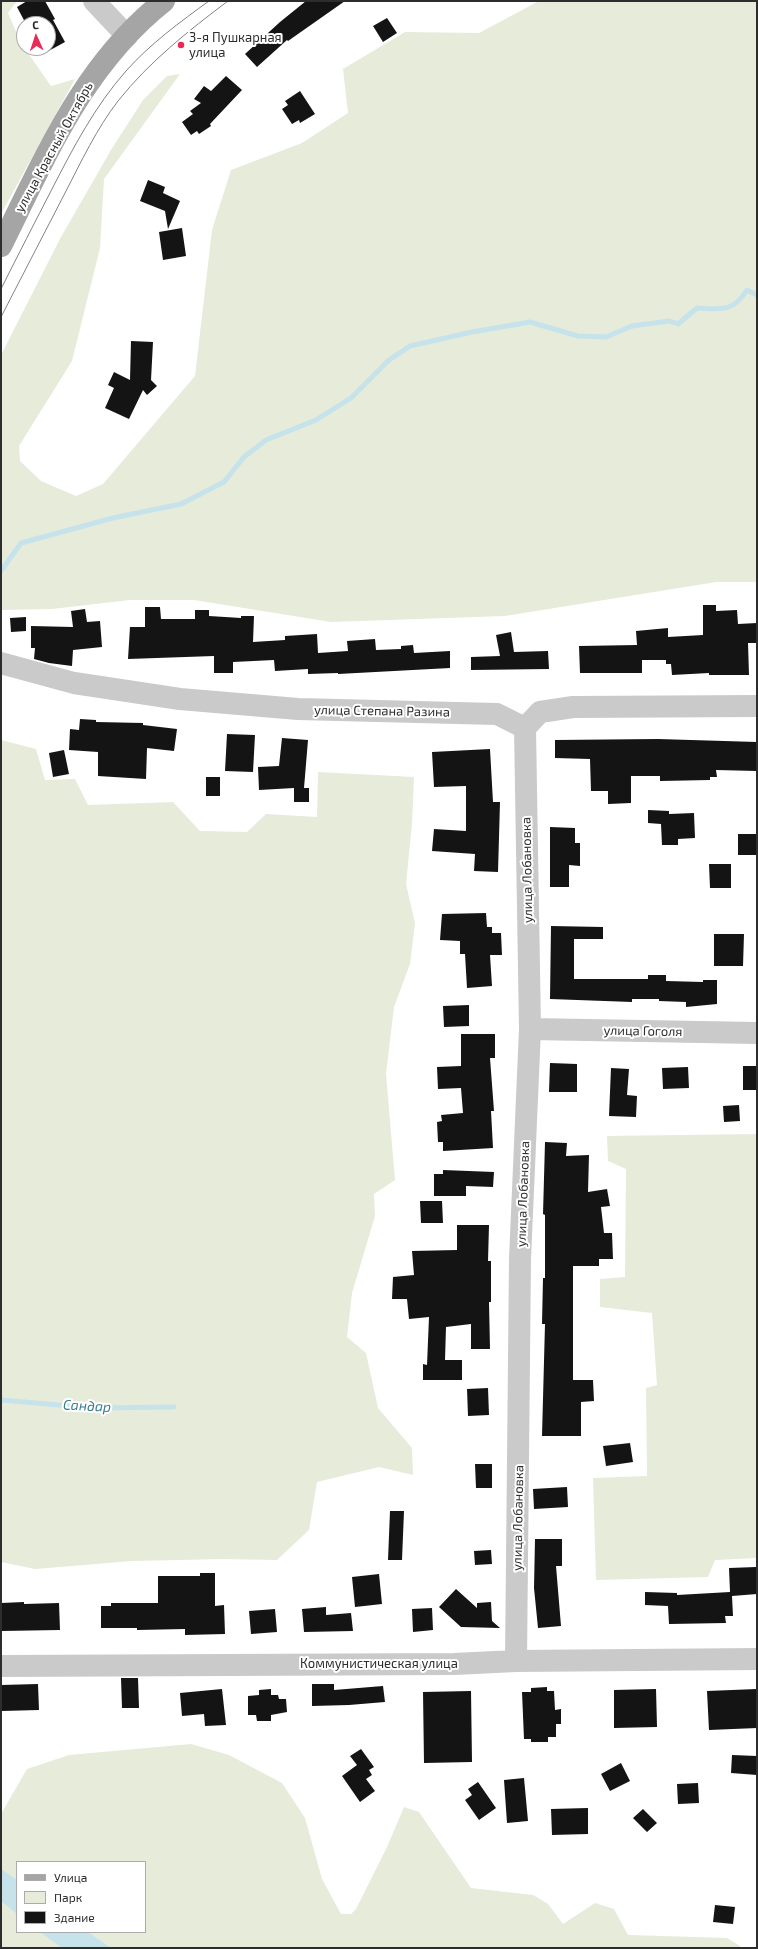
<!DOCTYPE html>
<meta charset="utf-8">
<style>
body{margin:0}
#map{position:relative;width:758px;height:1949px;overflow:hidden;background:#fff;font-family:"Exo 2",sans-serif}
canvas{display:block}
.frame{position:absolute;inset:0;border:2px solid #2d2d2d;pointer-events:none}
.legend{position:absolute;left:16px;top:1861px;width:130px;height:72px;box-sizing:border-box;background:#fff;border:1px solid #ababab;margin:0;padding:5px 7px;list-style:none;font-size:12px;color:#2d2d2d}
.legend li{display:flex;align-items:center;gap:8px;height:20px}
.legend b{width:20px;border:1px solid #ababab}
.north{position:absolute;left:16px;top:16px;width:40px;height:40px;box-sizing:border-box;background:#fff;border:1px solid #ababab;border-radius:50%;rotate:357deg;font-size:11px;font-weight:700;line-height:16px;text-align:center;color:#2d2d2d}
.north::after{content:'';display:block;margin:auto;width:14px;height:18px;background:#ea2a56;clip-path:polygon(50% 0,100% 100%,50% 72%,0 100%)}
</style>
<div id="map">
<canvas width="758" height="1949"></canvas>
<div class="frame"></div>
<ul class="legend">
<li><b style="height:5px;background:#a5a5a5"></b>Улица</li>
<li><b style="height:11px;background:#e6ebda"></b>Парк</li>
<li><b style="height:11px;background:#141414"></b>Здание</li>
</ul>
<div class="north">С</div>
</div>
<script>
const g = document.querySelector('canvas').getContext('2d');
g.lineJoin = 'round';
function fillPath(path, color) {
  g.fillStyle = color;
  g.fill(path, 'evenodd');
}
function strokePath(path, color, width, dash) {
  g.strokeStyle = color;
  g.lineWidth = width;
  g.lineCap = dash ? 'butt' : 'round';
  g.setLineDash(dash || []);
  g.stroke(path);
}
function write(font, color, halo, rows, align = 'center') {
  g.font = font + ' "Exo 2",sans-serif';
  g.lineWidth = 4;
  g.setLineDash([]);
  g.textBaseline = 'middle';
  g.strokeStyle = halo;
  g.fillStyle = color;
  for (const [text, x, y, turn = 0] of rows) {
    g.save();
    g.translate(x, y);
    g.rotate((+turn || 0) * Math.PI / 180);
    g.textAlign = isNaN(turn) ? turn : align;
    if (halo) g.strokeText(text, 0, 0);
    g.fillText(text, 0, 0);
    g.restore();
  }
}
fillPath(new Path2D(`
 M1,1h16l-9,12 13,30 30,43 24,-7 -74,135z
 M539,1h218v581h-41l-211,34 -174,6 -137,-22h-64l-78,9 -51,1v-255l60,-118 50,-87 32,-50 24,-24 13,-2 -76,105 -4,69 -28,113 -53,85 1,15 21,20 35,15 27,-12 92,-108 17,-146 19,-60 71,-27 46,-30 -5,-44 62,-37 74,1z
 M1,740l35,9 9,31 30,-1 13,26 85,-3 27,29 47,1 19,-18 51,3 1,-45 96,5 -2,47 -6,60 9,39 -5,41 -16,43 -8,67 9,106 -21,14 1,22 -23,77 -5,44 19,16 12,55 34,40 1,27 -34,-8 -62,15 -8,48 -32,30 -56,-1 -89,2 -97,8 -34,-7z
 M757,1134v424l-42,2 -7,17 -112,3 -3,-102 54,-2 -1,-88 11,-3 -5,-72 -52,-6v-28l25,-2 1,-108 -18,-8 -1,-25z
 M191,1744l38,11 53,28 23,35 17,61 19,35h10l5,-5 31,-62 17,-40 15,5 52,76 62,7 15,9 15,20 32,-21 19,6 14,26 99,3 13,8v2h-739v-134l26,-45 42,-14zM17,1862h128v70h-128z`), '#e6ebda');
fillPath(new Path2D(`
 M1,1869l16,11v34l-16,-13z
 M40,1932h48l23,16h-49z`), '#c6e3ec');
strokePath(new Path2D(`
 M1,571l20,-28 92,-25 68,-14 43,-22 20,-25 22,-17 50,-20 35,-22 38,-38 21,-14 62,-14 58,-10 48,14 28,1 26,-11 37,-5 9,3 19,-16c23,1 36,5 50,-18l10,5
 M1,1400l92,8 81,-1`), '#c6e3ec', 5);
fillPath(new Path2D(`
 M27,1h18l10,18 -2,1 12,22 -22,12 -3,-6h8v-24h-22l-9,-17z
 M306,1h39l-57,40 -1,-1 -30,27 -12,-13 35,-32z
 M387,18l10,15 -14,9 -10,-16z
 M226,76l16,14 -32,34 1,2 -12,8 -2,-3 -6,4 -9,-13 11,-8 -3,-3 11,-8 -7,-4 10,-13 7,5z
 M300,91l15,23 -15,9 -1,-3 -7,4 -10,-15 6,-4 -3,-4z
 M148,180l17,7 -2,6 17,8 -12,28 -3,-18 -25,-10z
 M182,228l4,28 -23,4 -4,-28z
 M131,341l22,1 -2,38 6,6 -10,9 -4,-5 -14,29 -24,-11 9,-20 -6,-3 6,-13 16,8z
 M703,605h13v6l21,-1 1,14 19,-1v20h-9l1,32h-40v-2l-37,2 -1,-11h-5v-4h-24v13h-62l-1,-27 58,-1 -1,-14 32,-3v9l35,-2z
 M145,607h15l1,12h34v-9h14v6l32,2v-2h13l-1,26 32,-2v-4l32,-2 1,19 30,-2 -1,-10 28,-2 1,11 25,-1v-3l12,-1 1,8 36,-2v17l-112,6v-1l-30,1v-5l-33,2 -1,-11 -41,2v11h-19v-17l-86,3 2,-32h15z
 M85,609l2,13 13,-1 2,26 -29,3 -1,16 -23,-3 -15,-4 1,-11h-4v-22l42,1 -2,-16z
 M26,617v14l-15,1 -1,-14z
 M511,632l3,20 34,-1 1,18 -78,1v-13l29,-1 -4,-21z
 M80,719l16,1v2l47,1v2l34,4 -3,22 -27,-3 -1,31 -48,-3v-24l-29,-2 1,-21 9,1z
 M227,734l28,1 -2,37 -28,-1z
 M282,738l26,2 -4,48h-4h9v14h-15v-14l-35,2 -1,-23 21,-1z
 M658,739l99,3v29l-41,-1 1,7h-7v3l-50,1v-5h-29v27l-23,1v-13h-17l-1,-32 -35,-1v-18z
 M490,749l3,53h7l-2,70 -24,-1 1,-17 -43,-3 2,-22 32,2v-45l-32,1 -2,-35z
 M64,750l5,24 -16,3 -4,-24z
 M206,777h14v19h-14z
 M648,810l21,1v3l25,-1 1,25 -17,1v6h-16l-1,-21 -13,-1z
 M550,827l25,1v15h5v23l-11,-1v22h-19z
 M738,834h19v21h-19z
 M709,864h22v24h-21z
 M486,913l1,14h5v6h9l1,22h-12l2,31 -25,2 -2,-34h-5v-13l-20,-1 2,-26z
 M551,926l52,1v12h-29v40h74v-4h18v6l37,1v-2h14v24l-31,3v-5l-27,-1v-2h-27v3l-82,-3z
 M714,934h30l-1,32h-29z
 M469,1005v21l-25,1 -1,-21z
 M461,1034h34v24h-5l4,53h-3l2,37 -50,3v-9h-5l-1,-20 5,-1 -1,-6 22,-2 -2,-25 -23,1 -1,-22 24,-1z
 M550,1063l27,1v28h-28z
 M743,1066h14v24h-14z
 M688,1067l1,21 -26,1 -1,-21z
 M611,1068l18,1 -2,26 10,1 -1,21 -27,-1z
 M739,1105l1,16 -16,1 -1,-16z
 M545,1142l22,1 -1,13 23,-1 -1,37 19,-3 3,17 -9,1 3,26h8l1,26h-14v7h-26v114h20l1,21 -13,1v34h-39l3,-112h-3l1,-46h2v-63l-2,-1z
 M443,1170l51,2 -1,15 -27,-1v10h-32v-22h9z
 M420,1201h22l1,22h-22z
 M457,1225h32l-1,36h3v41h-2l1,47h-19v-25l-25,3 -1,33h17v20h-39v-16l4,1 2,-48 -20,2 -2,-20h-15l1,-22 21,-2 -2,-24 45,-1z
 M488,1388l1,27 -21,1 -1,-27z
 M630,1443l3,19 -27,4 -3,-20z
 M475,1464h17v24h-16z
 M567,1487l1,20 -34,2 -1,-20z
 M390,1511h14l-2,49h-14z
 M535,1539h27v27h-6l5,60 -23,2 -4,-40z
 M491,1550l1,14 -17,1 -1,-14z
 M756,1567l1,27 -25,2 1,20h-8l1,7 -57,1 -1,-18 -23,-1v-13l32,1v2l53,-3 -1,-24z
 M200,1573h15v33l9,-1 1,29 -40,1v-6l-48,1v-2h-36v-22h10v-3h47v-27h42z
 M379,1574l3,30 -27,3 -3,-30z
 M456,1589l21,19v-5l14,-1 1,19 8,7 -39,-1 -22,-20z
 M24,1602v2l35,-1 1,27 -59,1v-28z
 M326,1607v8l25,-2 2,18 -49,1 -2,-23z
 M432,1608l1,22 -20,2 -1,-23z
 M275,1609l2,23 -26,2 -2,-23z
 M121,1678h17l1,30h-17z
 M38,1684l1,26 -37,1 -1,-26z
 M312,1684h22v6l49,-4 2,16 -36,3 -37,1z
 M547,1687v4h7l1,19 6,-1v15h-5v13h-8v5h-17v-3h-7l-2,-47h9v-4z
 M222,1689l4,36 -21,1 -1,-12 -22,2 -2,-23z
 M271,1689v6h7l1,4h7l1,13 -16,3v6h-14l-1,-6h-8v-19l11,-1v-5z
 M656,1689l1,38 -43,1v-38z
 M757,1689v39l-48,2 -2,-39z
 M471,1691l1,71 -48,1 -1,-71z
 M361,1749l13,18 -5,3 3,5 -6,4 9,12 -15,11 -18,-26 15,-11 -7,-9z
 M732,1755l25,1v19l-26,-2z
 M621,1763l9,18 -20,10 -9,-17z
 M524,1778l4,43 -21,2 -3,-43z
 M478,1782l18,26 -17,12 -14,-20 7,-5 -4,-6z
 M698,1783l1,20 -21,1 -1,-20z
 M588,1808v26l-36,1 -1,-26z
 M643,1809l14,14 -10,9 -14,-14z
 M715,1905l20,2 -2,17 -20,-2z`), '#141414');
strokePath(new Path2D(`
 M94,1l33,35
 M1,663l73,20 106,16 118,10 199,5 28,14 15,-16 33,-5 184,-1
 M530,1029l227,4
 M516,1661l4,-402 10,-230 -5,-301
 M1,1666l453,-2 62,-3 241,-2`), '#cacaca', 22);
strokePath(new Path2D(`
 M1,246c45,-90 82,-181 163,-245`), '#a5a5a5', 22);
strokePath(new Path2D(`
 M1,289c17,-34 34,-67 51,-100 21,-41 43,-83 74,-118 24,-27 54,-49 83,-70
 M1,317c21,-41 43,-83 64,-124 16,-31 32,-65 53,-92 31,-39 70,-70 110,-100`), '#828282', 1);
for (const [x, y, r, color] of [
 [181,45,4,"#ea2a56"]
]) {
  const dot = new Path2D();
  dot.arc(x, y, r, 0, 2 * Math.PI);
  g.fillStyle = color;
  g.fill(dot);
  strokePath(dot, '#fff', 1.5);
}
write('13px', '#2d2d2d', '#fff', [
 ["3-я Пушкарная",189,38],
 ["улица",189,53]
], 'left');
write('13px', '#2d2d2d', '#fff', [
 ["улица Красный Октябрь",54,147,-61],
 ["улица Степана Разина",382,711,1],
 ["улица Лобановка",527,870,-91],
 ["улица Гоголя",643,1031,1],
 ["улица Лобановка",523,1194,-88],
 ["улица Лобановка",518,1518,-89],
 ["Коммунистическая улица",379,1664]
]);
write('italic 14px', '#397d91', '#fff', [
 ["Сандар",87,1406,3]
]);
</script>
